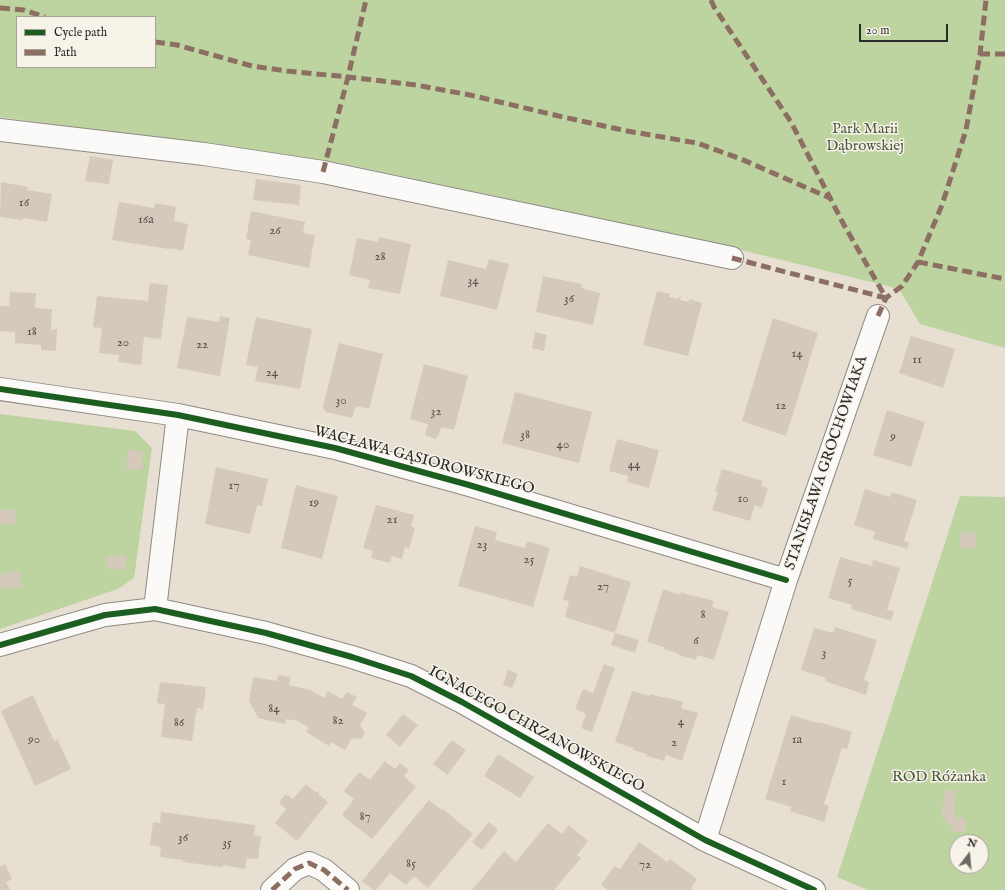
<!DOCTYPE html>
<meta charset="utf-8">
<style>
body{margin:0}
#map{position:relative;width:1005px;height:890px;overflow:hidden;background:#e7e0d2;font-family:"IM FELL English",serif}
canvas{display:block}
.legend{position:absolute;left:16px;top:16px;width:140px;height:52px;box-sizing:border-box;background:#f7f3e8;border:1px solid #a5a39c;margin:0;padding:5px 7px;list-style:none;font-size:12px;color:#2b2b2b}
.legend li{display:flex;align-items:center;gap:8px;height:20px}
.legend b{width:20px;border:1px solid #a5a39c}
.north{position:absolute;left:949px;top:834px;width:40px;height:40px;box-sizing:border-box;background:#f7f3e8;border:1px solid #a5a39c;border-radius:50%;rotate:16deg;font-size:11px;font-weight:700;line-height:16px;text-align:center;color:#2b2b2b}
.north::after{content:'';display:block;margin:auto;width:14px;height:18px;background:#6d6a65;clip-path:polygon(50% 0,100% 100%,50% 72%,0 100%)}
.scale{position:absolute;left:859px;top:24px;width:89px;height:18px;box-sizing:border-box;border:2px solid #2b2b2b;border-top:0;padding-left:5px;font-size:12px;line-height:14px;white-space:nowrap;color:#2b2b2b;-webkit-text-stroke:3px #f7f3e8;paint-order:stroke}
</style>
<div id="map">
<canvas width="1005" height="890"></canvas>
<ul class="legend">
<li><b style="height:5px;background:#1b5e20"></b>Cycle path</li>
<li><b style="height:5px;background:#8d6e63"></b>Path</li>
</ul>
<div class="north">N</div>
<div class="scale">20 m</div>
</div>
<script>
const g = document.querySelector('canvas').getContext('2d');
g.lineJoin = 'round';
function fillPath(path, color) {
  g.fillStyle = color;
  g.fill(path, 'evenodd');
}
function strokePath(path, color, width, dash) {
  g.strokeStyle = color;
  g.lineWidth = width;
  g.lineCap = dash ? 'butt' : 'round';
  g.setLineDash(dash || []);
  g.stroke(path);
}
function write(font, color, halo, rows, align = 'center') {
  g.font = font + ' "IM FELL English",serif';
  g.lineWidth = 3;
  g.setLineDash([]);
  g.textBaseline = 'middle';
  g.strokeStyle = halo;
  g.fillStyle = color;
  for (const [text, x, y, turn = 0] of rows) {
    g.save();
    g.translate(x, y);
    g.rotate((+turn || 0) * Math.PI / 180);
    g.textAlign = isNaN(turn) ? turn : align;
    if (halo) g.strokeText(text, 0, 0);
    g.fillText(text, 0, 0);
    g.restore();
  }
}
fillPath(new Path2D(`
 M0,0h1005v348l-85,-24 -21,-35 -198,-49 -366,-78 -335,-45zM17,17h138v50h-138z
 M0,414l135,17 17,17 -18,130 -16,11 -118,40z
 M960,496l45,1v393h-137l-31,-13zM957,842h24v24h-24z`), '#bdd3a0');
fillPath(new Path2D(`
 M90,156l23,4 -4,24 -24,-3z
 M256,179l45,6 -2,20 -46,-5z
 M1,182l27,5 -1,3 25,4 -5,28 -24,-4 -1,2 -22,-3z
 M119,202l35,6 1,-5 21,4 -2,14 14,3 -5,27 -13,-3 -1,1 -57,-9z
 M251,211l54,11 -2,11 12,2 -6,33 -61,-13 3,-15 -5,-1z
 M379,237l32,7 -11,50 -32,-6 2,-8 -21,-5 8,-37 21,4z
 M489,259l20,5 -12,46 -57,-14 8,-36 38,9z
 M543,276l39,8 -1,4 19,5 -7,32 -57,-13z
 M150,283l18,2 -7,54 -17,-2 -3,28 -23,-3 1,-7 -20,-2 3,-25 -9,-1 4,-31 51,5z
 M657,291l13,3 -1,3 9,2 1,-2 2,-1 -1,4 9,2v-3l13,4 -14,53 -45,-11z
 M10,292l26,1 -1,15 17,1 -1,21 6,-1 -1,22 -15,-1v-5l-26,-2v-11l-15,-1v-25h9z
 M220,316l10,2 -10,58 -43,-8 10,-51 32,5z
 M256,317l56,12 -12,60 -45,-8 3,-14 -12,-2z
 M773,318l45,15 -32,103 -44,-15z
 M535,332l12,3 -3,16 -12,-3z
 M911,336l44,13 -12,39 -44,-15z
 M339,343l44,11 -14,55 -13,-3 -4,12 -26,-6 -2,-3 -1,-3z
 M424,364l44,12 -14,54 -13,-3 -3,10 -1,-1 -1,3 -11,-4 3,-11 -18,-5z
 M515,392l77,20 -13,51 -77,-20z
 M887,410l38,12 -14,45 -38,-12z
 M617,439l42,11 -10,38 -22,-6 1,-6 -19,-5z
 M128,450l15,2 -1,18 -16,-1z
 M216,467l52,12 -6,27 -5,-1 -7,29 -45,-10z
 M722,469l41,12 -2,5 7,2 -6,20 -7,-3 -5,16 -38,-11 6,-18 -3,-1z
 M296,485l42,11 -16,63 -41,-11z
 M865,489l25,8 2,-5 25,8 -13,41 5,2 -2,6 -34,-10 2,-7 -21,-7z
 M376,505l38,10 -3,11 4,2 -6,20 -4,-1 -3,12 -10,-3 -2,7 -19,-5 2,-7 -10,-3z
 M0,510h15v14h-15z
 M475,526l22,6 -2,8 14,4 16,4 2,-7 23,7 -17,59 -75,-21z
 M961,532l15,1 -1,15h-15z
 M126,555v14h-19v-13z
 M840,557l32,9 1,-6 27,8 -13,42 7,1 -3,10 -40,-12 1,-4 -24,-7z
 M580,566l51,16 -16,51 -50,-16 4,-16 -6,-1 7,-25 7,2z
 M19,571l2,16 -19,2 -2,-15z
 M663,589l17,6 1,-3 15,5v-1l18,5 -2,6 17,5 -15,48 -17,-5 -1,5 -18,-5 1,-1 -15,-5v-2l-17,-5z
 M835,627l42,13 -13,40 5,2 -3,13 -41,-14 1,-3 -25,-8 13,-42 19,5z
 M615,633l24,7 -4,13 -24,-8z
 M604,664l11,4 -23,64 -11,-4 5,-14 -11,-5 8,-20 10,4z
 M508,670l10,4 -6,14 -9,-3z
 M278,675l12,2 -1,8 21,5 14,8 4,-7 14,8 5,-7 10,5 -5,8 15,8 -7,12 5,8 -4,6 -9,-1 -7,12 -14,-8 -2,4 -23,-14 3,-4 -11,-7 -12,-2 -1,5 -27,-6 -9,-17 4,-24 24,4z
 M160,682l46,5 -3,22 -6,-1 -5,33 -31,-4 4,-33 -8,-1z
 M632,691l18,5v-2l15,4 1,-1 17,5 -2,6 17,5 -16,48 -16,-6 -2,6 -17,-5v-2l-14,-4v-2l-18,-6z
 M33,695l21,46 4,-1 13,29 -36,17 -34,-75z
 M403,714l15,11 -18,22 -14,-12z
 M791,715l27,8v-1l34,10 -5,17 -5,-1 -18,56 5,2 -5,16 -34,-11 1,-4 -26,-8z
 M452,740l14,10 -19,25 -14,-11z
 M498,754l36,23 -14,21 -36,-22z
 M385,761l10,8 5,-6 9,7 -5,6 12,11 -44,52 -30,-24 12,-16 -10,-8 15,-19 11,8z
 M306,784l10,9 1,-2 2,1 -1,2 10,8 -31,39 -22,-18 11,-14 -5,-4 -1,-4 2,-3 3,-3 4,1 4,3z
 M944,790l12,1 -2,26 12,1 -1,14h-14l1,-8 -6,-1v-4h-4z
 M429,800l12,10 1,-2 31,26 -45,54 -14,-12 -8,9 -16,-12 -14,17h-3l-11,-9z
 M161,812l94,13 -1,10 7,1 -3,23 -11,-1 -2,11 -22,-4 -1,2 -40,-5 1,-2 -23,-3 1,-10 -11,-2 3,-23 7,1z
 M489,822l9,8 -16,20 -10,-8z
 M548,823l14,11 7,-9 19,16 -11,14 4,3 -27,32h-82l32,-39 12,11z
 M639,842l28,20 3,-3 27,20 -6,9 2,2h-85l-7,-5 13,-19 6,3z
 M5,864l7,15 -6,3 4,8h-10v-23z`), '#d4c9ba');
const street = new Path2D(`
 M0,130l204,24 119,18 409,86
 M0,389l178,26 157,33 134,37 317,95
 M155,609l23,-194
 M0,645l105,-30 50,-6 111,24 86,24 59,19 51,26 243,138 109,50
 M705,840l81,-260 92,-264
 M272,890l23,-21 14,-6 15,7 24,20`);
strokePath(street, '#8f8b84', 24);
strokePath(street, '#fbfaf8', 22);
strokePath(new Path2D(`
 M711,0l3,7 77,115 53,103 42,73
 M0,8l24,2 21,7
 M155,42l22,3 75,21 35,5 61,6 68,8 54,10 93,22 64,14 70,12 44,16 89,39
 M980,54h25
 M323,172l25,-95 18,-77
 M732,258l154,40
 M918,262l87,17
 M878,316l8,-18 16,-12 16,-24 24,-57 24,-75 14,-76 6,-54
 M272,890l23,-21 14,-6 15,7 24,20`), '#8d6e63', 5, [10, 5]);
strokePath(new Path2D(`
 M0,389l178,26 157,33 134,37 317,95
 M0,645l105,-30 50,-6 111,24 86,24 59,19 51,26 243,138 109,50`), '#1b5e20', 6);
write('13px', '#55524f', null, [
 ["16",24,203],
 ["16a",146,220],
 ["26",275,231],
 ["28",380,257],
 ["34",473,281],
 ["36",569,299],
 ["18",32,332],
 ["20",123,343],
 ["22",202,345],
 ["14",797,354],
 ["11",917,360],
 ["24",272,373],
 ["30",341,401],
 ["12",781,406],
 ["32",436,412],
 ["38",525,435],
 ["9",893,437],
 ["40",563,445],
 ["44",634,465],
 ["17",234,486],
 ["10",743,499],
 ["19",314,503],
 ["21",392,520],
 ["23",482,545],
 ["25",529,560],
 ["5",850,581],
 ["27",603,587],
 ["8",703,615],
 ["6",696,641],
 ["3",824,653],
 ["84",274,709],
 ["82",338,721],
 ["4",681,722],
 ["86",179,723],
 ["90",34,740],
 ["1a",797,740],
 ["2",674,743],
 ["1",784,782],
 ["87",365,817],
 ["36",183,838],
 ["35",227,843],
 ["85",411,864],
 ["72",645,865]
]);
write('15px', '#4c5a42', '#f7f3e8', [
 ["Park Marii",865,130],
 ["Dąbrowskiej",865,147],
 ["ROD Różanka",939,778]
]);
write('15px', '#2b2b2b', '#f7f3e8', [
 ["WACŁAWA GĄSIOROWSKIEGO",424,461,15],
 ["STANISŁAWA GROCHOWIAKA",827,463,-71],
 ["IGNACEGO CHRZANOWSKIEGO",536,730,29]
]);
</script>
